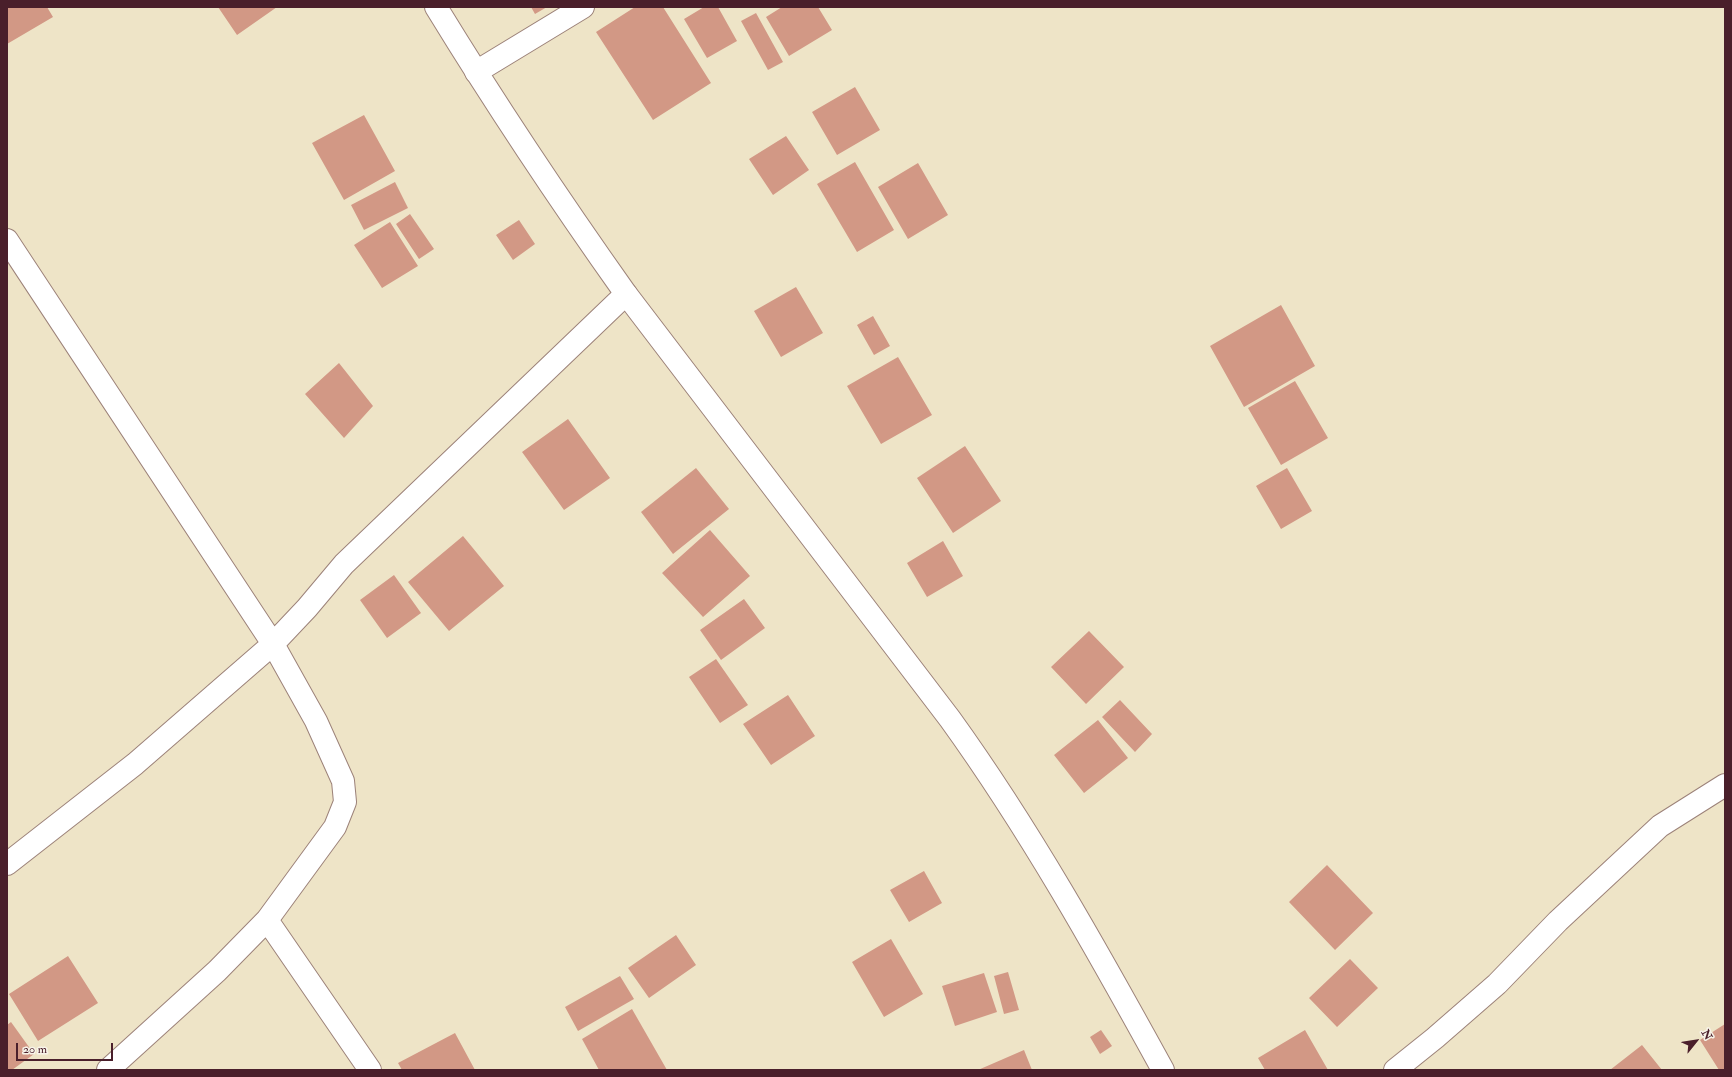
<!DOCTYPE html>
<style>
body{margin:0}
#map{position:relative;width:1732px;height:1077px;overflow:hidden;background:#eee4c7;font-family:"IM FELL Double Pica",serif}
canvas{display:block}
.frame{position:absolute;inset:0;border:8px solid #4a1f2b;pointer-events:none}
.north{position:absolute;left:1676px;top:1021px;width:40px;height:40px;-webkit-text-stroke:3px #f7f3e8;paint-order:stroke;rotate:60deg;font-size:11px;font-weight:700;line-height:16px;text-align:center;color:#4a1f2b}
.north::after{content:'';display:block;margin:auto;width:14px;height:18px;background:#4a1f2b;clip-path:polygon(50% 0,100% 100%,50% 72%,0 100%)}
.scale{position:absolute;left:16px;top:1043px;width:97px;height:18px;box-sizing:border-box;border:2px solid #4a1f2b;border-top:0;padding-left:5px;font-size:12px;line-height:14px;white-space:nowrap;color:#4a1f2b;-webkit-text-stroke:3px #f7f3e8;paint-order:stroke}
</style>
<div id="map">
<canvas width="1732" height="1077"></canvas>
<div class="frame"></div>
<div class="north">N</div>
<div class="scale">20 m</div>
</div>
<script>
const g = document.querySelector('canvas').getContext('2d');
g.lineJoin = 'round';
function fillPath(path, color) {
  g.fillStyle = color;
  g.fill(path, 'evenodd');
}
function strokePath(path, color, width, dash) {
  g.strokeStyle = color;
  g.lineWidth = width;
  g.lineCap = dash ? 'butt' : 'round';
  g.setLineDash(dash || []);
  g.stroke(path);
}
fillPath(new Path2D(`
 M7,7h40l6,10 -46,27z
 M218,7h59l-40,28z
 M531,7h16l-12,7z
 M635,7h28l48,76 -58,37 -57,-88z
 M704,7h14l19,34 -30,17 -23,-39z
 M782,7h36l14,23 -43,26 -23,-39z
 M756,13l27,49 -15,8 -27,-49z
 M855,87l25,43 -43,25 -25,-43z
 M364,115l31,56 -51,29 -32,-57z
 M786,136l23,34 -36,25 -24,-36z
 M855,162l39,68 -37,22 -40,-68z
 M918,163l30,52 -40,24 -30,-52z
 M395,182l13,26 -44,22 -13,-25z
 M410,214l24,35 -15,10 -23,-35z
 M519,220l16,24 -22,16 -17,-25z
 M390,222l28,44 -36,22 -28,-43z
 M796,287l27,46 -42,24 -27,-46z
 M1281,305l34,61 -71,41 -34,-61z
 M873,316l17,30 -16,9 -17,-30z
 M898,357l34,58 -51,29 -34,-58z
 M339,363l34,43 -29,32 -39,-44z
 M1295,381l33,57 -47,27 -33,-57z
 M568,419l42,59 -46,32 -42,-58z
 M965,446l36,55 -48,32 -36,-55z
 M696,468l33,41 -56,45 -32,-42z
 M1287,468l25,43 -31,18 -25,-43z
 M710,530l40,46 -47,41 -41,-44z
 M463,536l41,50 -55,45 -41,-49z
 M943,541l20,35 -36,21 -20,-34z
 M394,575l27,38 -34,25 -27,-38z
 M744,599l21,29 -44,32 -21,-30z
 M1089,631l35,36 -38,37 -35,-37z
 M716,659l32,46 -28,18 -31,-46z
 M788,695l27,41 -44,29 -28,-41z
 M1120,700l32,34 -17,18 -33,-35z
 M1098,720l30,38 -44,35 -30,-38z
 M1327,865l46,48 -38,37 -46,-48z
 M924,871l18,32 -33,19 -19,-32z
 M676,935l20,30 -47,33 -21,-30z
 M891,939l32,55 -39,23 -32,-55z
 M68,956l30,47 -60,38 -29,-47z
 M1350,959l28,29 -41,39 -28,-29z
 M1008,972l11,38 -15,4 -10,-38z
 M984,973l13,39 -42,14 -13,-40z
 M620,976l14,23 -56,32 -13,-24z
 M632,1009l35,61h-68l-17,-31z
 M11,1022l23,32 -22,16h-5v-45z
 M1725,1024v46h-6l-19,-30z
 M1101,1030l11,16 -12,8 -10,-17z
 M1305,1030l23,40h-63l-7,-12z
 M455,1033l20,37h-73l-4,-7z
 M1642,1045l20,25h-52z
 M1024,1050l8,20h-54z`), '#d29885');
const minor = new Path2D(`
 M476,72l107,-65
 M7,240l266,404 -138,120 -128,100
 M267,920l103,150
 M108,1070l109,-99 50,-51 68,-93 10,-25 -2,-21 -27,-60 -43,-77 34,-36 37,-44 282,-270
 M1395,1070l40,-32 62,-54 61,-63 102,-95 65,-41`);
const tertiary = new Path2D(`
 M436,7c60,98 124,194 190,287l324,425c80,111 147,231 213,351`);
strokePath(minor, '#9c8279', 24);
strokePath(tertiary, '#9c8279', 24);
strokePath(minor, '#fff', 22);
strokePath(tertiary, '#fff', 22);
</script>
